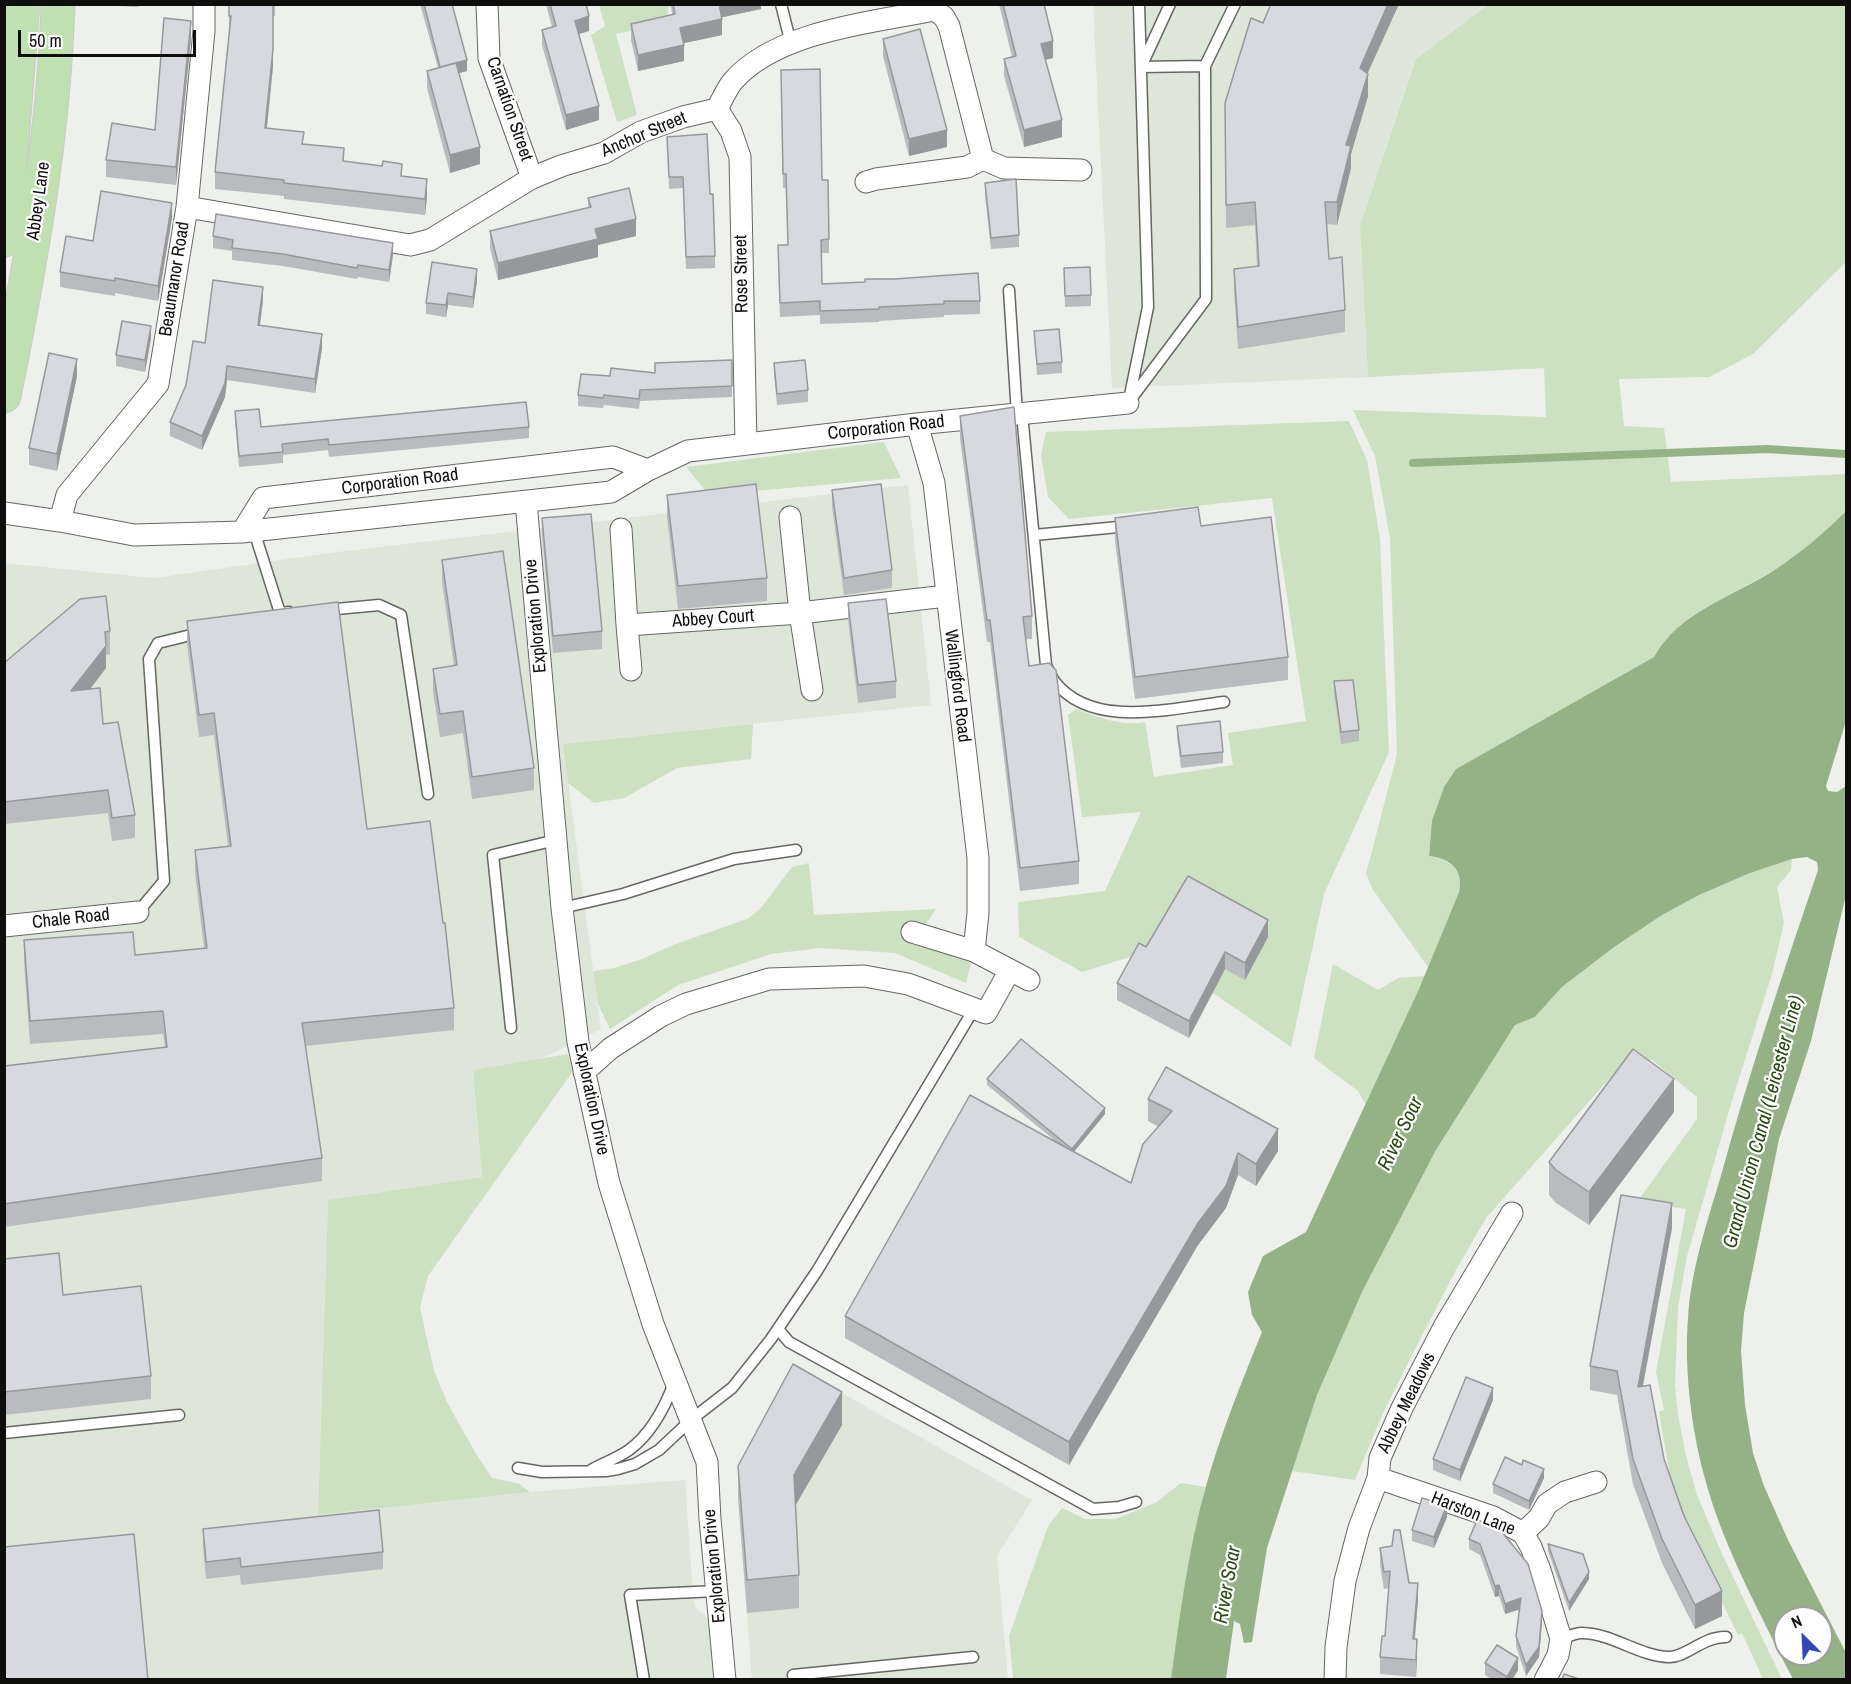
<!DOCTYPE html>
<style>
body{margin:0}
#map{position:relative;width:1851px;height:1684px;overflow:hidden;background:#edf0eb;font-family:"Archivo Narrow",sans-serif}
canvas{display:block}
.frame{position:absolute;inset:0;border:6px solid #0e0f0d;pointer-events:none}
.north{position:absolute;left:1773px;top:1606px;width:60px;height:60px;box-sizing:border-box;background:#fff;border:2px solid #9f9f9e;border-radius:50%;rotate:336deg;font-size:16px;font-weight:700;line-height:24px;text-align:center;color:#0e0f0d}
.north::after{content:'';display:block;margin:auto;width:21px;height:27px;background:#3548ba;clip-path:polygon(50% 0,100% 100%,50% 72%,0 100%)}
.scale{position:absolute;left:18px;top:30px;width:178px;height:27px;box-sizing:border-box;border:3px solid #0e0f0d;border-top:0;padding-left:8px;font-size:18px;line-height:21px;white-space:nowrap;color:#0e0f0d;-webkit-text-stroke:4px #fff;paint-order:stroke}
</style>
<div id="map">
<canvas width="1851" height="1684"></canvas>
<div class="frame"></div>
<div class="north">N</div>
<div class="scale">50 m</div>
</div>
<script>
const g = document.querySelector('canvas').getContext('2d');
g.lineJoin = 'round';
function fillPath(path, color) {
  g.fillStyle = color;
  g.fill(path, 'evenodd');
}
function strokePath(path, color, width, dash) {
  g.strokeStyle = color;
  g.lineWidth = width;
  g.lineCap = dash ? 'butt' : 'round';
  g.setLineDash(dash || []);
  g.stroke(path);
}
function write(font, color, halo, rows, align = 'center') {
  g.font = font + ' "Archivo Narrow",sans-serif';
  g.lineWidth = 4.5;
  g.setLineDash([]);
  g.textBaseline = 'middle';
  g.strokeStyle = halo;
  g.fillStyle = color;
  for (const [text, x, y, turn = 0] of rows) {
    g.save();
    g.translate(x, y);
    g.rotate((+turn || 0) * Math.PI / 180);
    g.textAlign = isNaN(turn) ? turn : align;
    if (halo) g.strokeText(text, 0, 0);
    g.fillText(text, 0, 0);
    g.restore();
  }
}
fillPath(new Path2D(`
 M1093,5h395l-72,54 -56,167 8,151 -256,11z
 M908,485l23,220 -368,39 38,285 -62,31 -66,10 9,107 -154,23 -10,315 212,-23 155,-12 9,126 14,13 5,11 2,49h-710l-1,-1116 150,15 184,-26z
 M806,1373l226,127 -35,56 11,123h-256l-14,-180z`), '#dee6da');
fillPath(new Path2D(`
 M599,5h88l-19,2v16l-52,11 21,81 -20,7 -26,-87 14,-9z
 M1488,5h358v257l-93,92 -44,23 -90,2 5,47 40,2 7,54 175,-8v36c-22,24 -45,45 -74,61 -39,24 -96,44 -118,86l-198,112c-19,28 -24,53 -27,87 20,3 35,13 30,36l-31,75 -55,-77 -7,-16 31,-120 -7,-216 -15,-82 -22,-46 193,7 -2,-49 -176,9 -8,-151 56,-167z
 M1349,421l18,39 13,79 9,213 -65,142 -33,153 -75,-52 -80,-40 -54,17 -63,-35 -1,-35 87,-11 36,-79 -59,5 -14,-102 8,-6c21,8 47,18 69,13l9,55 79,-12 -5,-32 78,-12 -34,-223 -203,21 -21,-22 -7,-41 5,-24z
 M884,442l17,36 -158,14 -38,-2 -19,-23z
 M753,724l-2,35 -74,9 -53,30 -30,5 -26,-20 -5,-39z
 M1792,859l-1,11 -14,17 7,36 -12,51 -41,130 -44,152 -9,51 -3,78 3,30 8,41 11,39 26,61 59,123h-19l-21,-46 -4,2 -37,-76 -30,-77 -12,-70 5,-2 -8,-38 30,-163 -49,-7 60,-83v-22l-45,-37 -28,2 -138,156 -30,52 -44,85 -29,58 -28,67 -63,-9 25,-76 45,-103 74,-142 79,-125 20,-8 27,-30 52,-41 48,-31 37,-20 51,-22z
 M809,863l5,52 122,-6 -24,36 62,6 -8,32 -71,-30 -75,-5 -49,6 -93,31 -68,44 -12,-25 -5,-33 21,-3 28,-9 31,-14 74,-26 13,-10 32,-42z
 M1333,964l45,26 20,-12 27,-2 -59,129 -8,-14 -44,-33z
 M568,1054l5,17 -145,205 -8,31 14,64 14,33 27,48 17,26 28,6 10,8 -212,23 10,-315 154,-23 -9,-107z
 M1181,1483l24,4 -34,192h-158l-4,-43 39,-110 14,-18 23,11h30l40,-16z`), '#cce1c2');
fillPath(new Path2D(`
 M1846,511v210l-20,65 2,5 9,1 9,-6v109l-35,146 -32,98 -35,174 -3,38 4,54 8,48 11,33 24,54 58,113v26h-53l-9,-17c-30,-61 -63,-121 -80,-187 -13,-48 -20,-108 -16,-157 3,-50 20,-98 34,-146 28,-102 62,-202 96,-302l-1,-8 -10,-5 -15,2 -42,14 -51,22 -37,20 -48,32 -52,40 -27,30 -20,8 -79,125 -74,142 -45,103 -50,153 -15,94 -8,1 -4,-19 -6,-3 -8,58h-55c9,-64 17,-129 35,-193 15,-53 35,-103 56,-154l-10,-17 -4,-23 15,-36 43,-24 113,-243 40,-97c5,-22 -9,-34 -30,-36l3,-35 12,-34 12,-18 198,-112c24,-45 81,-61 122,-88 26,-17 48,-36 70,-58zM1785,1618h36v36h-36z`), '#95b287');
strokePath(new Path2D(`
 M1413,463l354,-14 79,5`), '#95b287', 8);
const lane = new Path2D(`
 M781,4l10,40
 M1170,4l-29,63 64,-1
 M1009,290l8,124
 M1129,400l19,-93 -9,-303
 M1128,403l78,-104 -1,-233 30,-62
 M1022,414l24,251c3,6 5,12 9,17 38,48 117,26 169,20
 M254,531l26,82 9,-1
 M1034,535l95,-9
 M326,610l53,-5 22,10 27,179
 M562,908l61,-14 111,-35 62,-9
 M138,912l26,-31 -15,-222 9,-16 41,-10
 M511,1028l-18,-173 63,-15
 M778,1329l11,13 304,167 26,-2 17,-5
 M4,1433l175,-18
 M518,1468l24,4 64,-1 12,-2 17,-5 24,-14 33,-31 40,-31 39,-49 46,-68 157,-262
 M591,1470c12,-7 27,-12 38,-20 22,-16 36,-43 45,-67
 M1561,1639c7,-2 15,-7 22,-6 30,1 56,23 86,24 16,1 35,-21 57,-20
 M644,1680l-14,-85 87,-4
 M794,1680l-1,-5 180,-18`);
const street = new Path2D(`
 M487,4l2,54 43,120
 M717,109l14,22 9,26 6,287
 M983,159l21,9 77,2
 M187,207l223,38 20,-5 102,-62 29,-12 43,-13 37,-21 42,-15 34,-8c5,-9 10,-21 16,-28 44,-50 140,-59 202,-71l9,7 5,9 34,133 -16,8 -91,12 -10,3
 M917,424l17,59 44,375v55l-4,38
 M526,502l36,406 16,134 31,141 44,141 54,138 3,57 15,161
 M4,513l56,8 74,14 108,-3 369,-40 37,-22 40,-19 229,-27 211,-21
 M790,517l10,96 12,77
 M60,521l7,-26 91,-111 29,-177 17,-176v-27
 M621,529l6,96 173,-12 146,-17
 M242,532l21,-34 350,-41 35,13
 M627,625l4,45
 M4,926l134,-14
 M912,932l62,19 55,29
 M584,1072l27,-24 50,-32 25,-12 83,-25 95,-3 44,8 78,29 24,-43
 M1378,1478l115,39 30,16 8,14 9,23 21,69 -3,16 -13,25
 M1523,1533l16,-15 8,-14 18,-12 31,-10
 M1335,1680l1,-33 9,-66 14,-53 19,-50 2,-20 22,-50 42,-81 68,-114`);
const primary = new Path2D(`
 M4,240l19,-236
 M4,396c26,-129 50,-260 54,-392`);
strokePath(lane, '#646763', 13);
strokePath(street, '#646763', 23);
strokePath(primary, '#cacaca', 35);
strokePath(lane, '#fff', 10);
strokePath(street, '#fff', 21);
strokePath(primary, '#c1e0b2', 33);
fillPath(new Path2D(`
 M117,4h22l-1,3 -21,-1z
 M229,4h46v12h-2v50l-6,62 77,33 58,15 25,20 -2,19 -141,-16v-3l-69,-7v-17l14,-140z
 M420,4h32l15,67 -8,2 21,91 -30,9 -23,-85v-17l11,-3z
 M546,4h40l3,27 -10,3 20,86 -33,10 -24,-85v-15l10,-3z
 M671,4h90v5l-39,8v18l-38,8v18l-46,10 -7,-31v-16l41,-9z
 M999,4h45l9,54 -8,2 17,77 -38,10 -20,-71v-17l8,-2z
 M1271,4h128l-32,69 1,23 -17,58v14l-14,57 -11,-1 3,35 16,51v22l-107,17 -4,-58v-22l23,-2 -2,-42 -29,3 -1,-125z
 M191,38l-15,147 -70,-8v-17l49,-30z
 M883,39l64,108 -38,9 -26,-100z
 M781,70l41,110 7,59v14h-8l1,31 158,17v13l-36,1v2l-65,4v1l-59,2v-9l-40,2 -2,-59 10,-13 -2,-57h-3z
 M667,137l43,57 5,62v12l-29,1 -3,-81 -14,1z
 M985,183l34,52v12l-28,2 -6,-54z
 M588,198l48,38 -38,9v12l-100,23 -8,-32v-17l98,-23z
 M172,218l-14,83 -43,-8v3l-55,-9v-15l33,-31z
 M213,236l180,19 -4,27 -31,-5 -1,2 -74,-13 -51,-6v-9l-19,-3z
 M1064,268l27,27v11l-26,1z
 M477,281l-4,27 -25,-3 -2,12 -20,-3v-11z
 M263,300l-3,25 62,23 -7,45 -88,-13 -2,17 -23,53 -32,-14v-14l35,-79z
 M1034,331l28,31v11l-25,2z
 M151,338l-6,34 -29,-6v-11z
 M732,360v37l-92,4 -1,8 -35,-4 -1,3 -25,-2v-11l32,-19 45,-3z
 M774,363l34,27v12l-31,3 -3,-30z
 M77,376l-20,95 -28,-6v-17z
 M235,411l26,16h268v11l-200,19 -1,-7 -45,5v8l-44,4 -4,-45z
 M960,416l72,200v23h-6l3,27 50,195v23l-59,7 -30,-249h-3l-27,-203z
 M832,490l60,80v18l-48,7 -12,-88z
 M667,495l100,83v23l-89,8 -11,-92z
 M542,518l60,113v18l-49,4 -11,-118z
 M1115,518l86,8 87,131v23l-153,19 -20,-158z
 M442,560l92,208v22l-62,9 -9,-66 -23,4 -7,-45v-23l21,-3 -12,-84z
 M80,599l30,32v23l-4,1v13l-16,21 45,126v23l-23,3 -4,-28 -104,11v-161z
 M848,603l48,78v17l-38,5 -10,-83z
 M187,621l180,208 87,179v22l-149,16 17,112v23l-318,46v-161l161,-19 -2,-13 -133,10 -6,-81v-23l111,15 69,-7 -9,-75v-23l33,-4 -14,-111 -15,2 -12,-93z
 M1334,681l25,49v11l-18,3 -7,-51z
 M1177,726l46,26v11l-42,5 -4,-31z
 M1268,937l-23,43 -20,-11 -36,69 -72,-38v-17l29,-36z
 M987,1079l118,35 -31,38 57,31 28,-56 -11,-6v-22l130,52 -22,35 -18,-11 -12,33 -28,37 -129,220 -224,-127v-22l213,-173 -71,-58z
 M1674,1112l-85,113 -33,-22 -7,-8v-33z
 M1672,1228l-29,158 21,73 58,157 -27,13 -33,-66 -29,-79 -16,-89 -27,-5v-24z
 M4,1259l147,117v23l-147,16z
 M1493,1400l-33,81 -27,-11v-11z
 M842,1425l-47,80 4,70v33l-52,5 -9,-115v-32z
 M1544,1478l-15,32 -36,-17v-9z
 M1447,1517l-13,31 -22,-7v-11z
 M1477,1520l65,102 -3,35 -13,19 -10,-30v-10l3,-27 -14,5 -6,-18 -4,1 -15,-42 -11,-6v-10z
 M203,1529l180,23v17l-142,16 -1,-10 -34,4 -3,-32z
 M1548,1544l41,35 -20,32 -21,-60z
 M1380,1548l29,35 9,17 -3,39 2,17 -1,21 -36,-3v-17l5,-21 4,-48 -5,1 -4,-24z
 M1485,1663l33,7 -6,10h-19l-8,-5z`), '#b9bbbf');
fillPath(new Path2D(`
 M719,4h42v5l-42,9z
 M1388,4h11l-39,86v-22z
 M589,16v15l-14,4v-14z
 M722,19v16l-42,9v-16z
 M191,21v17l-15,147v-18z
 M1053,41v17l-12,3v-17z
 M684,45v16l-46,10v-16z
 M273,49v17l-8,78v-16z
 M467,60v11l-27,7v-11z
 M1368,74v22l-17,58v14l-14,57v-23l9,-57z
 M599,106v14l-33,10v-15z
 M1062,120v17l-38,10v-17z
 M947,130v17l-38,9v-17z
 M480,147v17l-30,9v-18z
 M427,179v17l-2,19v-16z
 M172,203v15l-14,83v-15z
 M636,219v17l-38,9v12l-100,23v-17l97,-34z
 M393,243v12l-4,27v-12z
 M477,269v12l-4,27v-11z
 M263,287v13l-5,39v-14z
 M448,293v12l-2,12v-12z
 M151,326v12l-6,34v-12z
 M322,334v14l-7,45v-14z
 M77,359v17l-20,95v-17z
 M227,366v14l-2,17 -23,53v-14z
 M106,646v22l-35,46v-23z
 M1268,920v17l-23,43v-17z
 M1225,952v17l-36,69v-17z
 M1674,1079v33l-85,113v-33z
 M1105,1108v6l-33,40v-5z
 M1278,1129v22l-22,35v-22z
 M1238,1153v22l-12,33 -28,37 -129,220v-23z
 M1672,1203v25l-34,183v-24z
 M1493,1388v12l-33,81v-11z
 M842,1392v33l-48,83v-33z
 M1544,1469v9l-15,32v-9z
 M1447,1505v12l-13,31v-11z
 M1589,1572v7l-20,32v-8z
 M1418,1583v17l-5,56v-17z
 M1499,1585v11l-4,1v-11z
 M1722,1591v25l-27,13v-24z
 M1521,1598v11l-16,5v-10z
 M1542,1611v11l-3,35 -13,19v-11z
 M1417,1639v17l-1,21v-17z
 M1518,1658v12l-6,10h-5v-3z`), '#96989b');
const building = new Path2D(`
 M229,4h44v45l-8,79 39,4 -2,12 42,4 -1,13 39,5 1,-5 19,3 -1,12 26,3 -2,20 -141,-16v-3l-69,-8 16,-156h-2z
 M424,4h28l15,56 -27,7z
 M550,4h36l3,12 -14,5 24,85 -33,9 -24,-85 14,-4z
 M673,4h46l3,15 -42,9 4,17 -46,10 -7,-31 44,-10z
 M1003,4h41l9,37 -12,3 21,76 -38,10 -20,-71 12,-3z
 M1271,4h117l-28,64 8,6 -22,71 5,1 -14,56h-12l4,57 13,-2 3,53 -107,17 -4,-58 25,-3 -4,-64 -29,3 -1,-102 26,-85 12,5z
 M164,18l27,3 -15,146 -70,-7 6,-37 43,7z
 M920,29l27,101 -38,9 -26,-100z
 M456,63l24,84 -30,8 -23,-84z
 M820,69l2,111h6l1,59 -8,1 1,44 43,-2v-3h30l83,-6 2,28h-36v3l-65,3v2l-59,2v-10l-40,2 -2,-58h10l-2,-71h-3l-2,-104z
 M707,134l3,60h3l2,62 -29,1 -3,-80h-14l-2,-40z
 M1016,179l3,56 -28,3 -6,-55z
 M629,188l7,31 -41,10 3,10 -100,24 -8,-32 101,-24 -3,-9z
 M101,191l71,12 -14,83 -43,-8v3l-55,-9 6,-36 27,5z
 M216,214l177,29 -4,27 -31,-5 -1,3 -74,-14 -51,-6 1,-8 -20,-4z
 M432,262l45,7 -4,28 -25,-4 -2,12 -20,-2z
 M1090,267l1,28 -26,1 -1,-28z
 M213,280l50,7 -5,38 64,9 -7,45 -88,-13 -2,17 -23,53 -32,-14 16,-37 7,-44 12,2z
 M122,321l29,5 -6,34 -29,-5z
 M1059,329l3,33 -25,2 -3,-33z
 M49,353l28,6 -20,95 -28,-6z
 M732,360v26l-92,4 -1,9 -35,-4 -1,3 -25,-3 3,-21 29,2 1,-8 44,5v-10z
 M805,360l3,30 -31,4 -3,-31z
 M526,402l3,25 -200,18 -1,-6 -46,5 1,8 -44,4 -4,-45 24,-2 2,18z
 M1014,407l18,209 -9,1 6,49 20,-3 7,7 23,191 -59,7 -30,-248h-3l-27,-204z
 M756,484l11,94 -89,8 -11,-91z
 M881,484l11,86 -48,8 -12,-88z
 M1198,507l3,19 70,-9 17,140 -153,20 -20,-159z
 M591,514l11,117 -49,5 -11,-118z
 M503,551l31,217 -62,9 -9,-66 -23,3 -7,-45 24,-4 -15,-105z
 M106,596l4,35 -5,1 1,14 -35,45 29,-3 3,36 15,-2 17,93 -23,3 -4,-28 -104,12v-139l76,-64z
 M886,599l10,82 -38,4 -10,-82z
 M338,602l29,227 63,-8 13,102h2l9,85 -152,15 20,135 -318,46v-138l163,-19 -4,-36 -133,10 -6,-81 109,-8 2,23 72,-7 -12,-98 36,-4 -17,-133 -15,2 -12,-94z
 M1353,680l6,50 -18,2 -7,-51z
 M1220,721l3,31 -42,4 -4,-30z
 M1188,876l80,44 -23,43 -20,-11 -36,69 -72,-38 22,-40 7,4z
 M1021,1039l84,69 -33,41 -85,-70z
 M1633,1049l41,30 -85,113 -33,-22 -7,-8z
 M1166,1067l112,62 -22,35 -18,-11 -12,33 -28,37 -129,219 -224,-126 125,-221 161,88 12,-39 29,-33 -24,-12z
 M1621,1195l51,8 -34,184 12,-2 14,74 20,57 38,75 -27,14 -33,-66 -29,-80 -16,-88 -27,-5z
 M59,1253l4,42 78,-9 10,90 -147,16v-133z
 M793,1364l49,28 -48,83 5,100 -52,5 -9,-114z
 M1466,1377l27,11 -33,82 -27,-11z
 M1505,1457l17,8 1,-5 21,9 -15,32 -36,-17z
 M1422,1498l25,7 -13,32 -22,-7z
 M379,1510l4,42 -142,15 -1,-9 -34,4 -3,-33z
 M1477,1520l20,6 31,38 14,47 -3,36 -13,18 -10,-29 5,-38 -16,6 -6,-19 -4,1 -15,-42 -11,-5z
 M1394,1530h6l9,53h9l-5,56h4l-1,21 -36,-3 2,-21h3l5,-65 -6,1 -4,-24 12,-2z
 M134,1534l14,146h-144v-133z
 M1548,1544l35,10 6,18 -20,31z
 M1497,1645l21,13 -11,19 -22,-14z
 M1564,1674l18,6h-20z`);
fillPath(building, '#d7d9de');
strokePath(building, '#96989b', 1.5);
write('18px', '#0e0f0d', '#fff', [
 ["Carnation Street",509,109,71],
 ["Anchor Street",644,135,-23],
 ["Abbey Lane",39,201,-82],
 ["Rose Street",742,274,-91],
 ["Beaumanor Road",175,279,-81],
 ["Corporation Road",886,428,-6],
 ["Corporation Road",400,482,-7],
 ["Exploration Drive",536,616,-95],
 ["Abbey Court",713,619,-4],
 ["Wallingford Road",957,686,83],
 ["Chale Road",71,919,-6],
 ["Exploration Drive",591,1099,78],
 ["Abbey Meadows",1407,1403,-64],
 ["Harston Lane",1473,1514,22],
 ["Exploration Drive",715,1566,-95]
]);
write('italic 20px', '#274c0f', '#fff', [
 ["Grand Union Canal (Leicester Line)",1764,1122,-75],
 ["River Soar",1401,1134,-64],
 ["River Soar",1228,1585,-80]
]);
</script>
